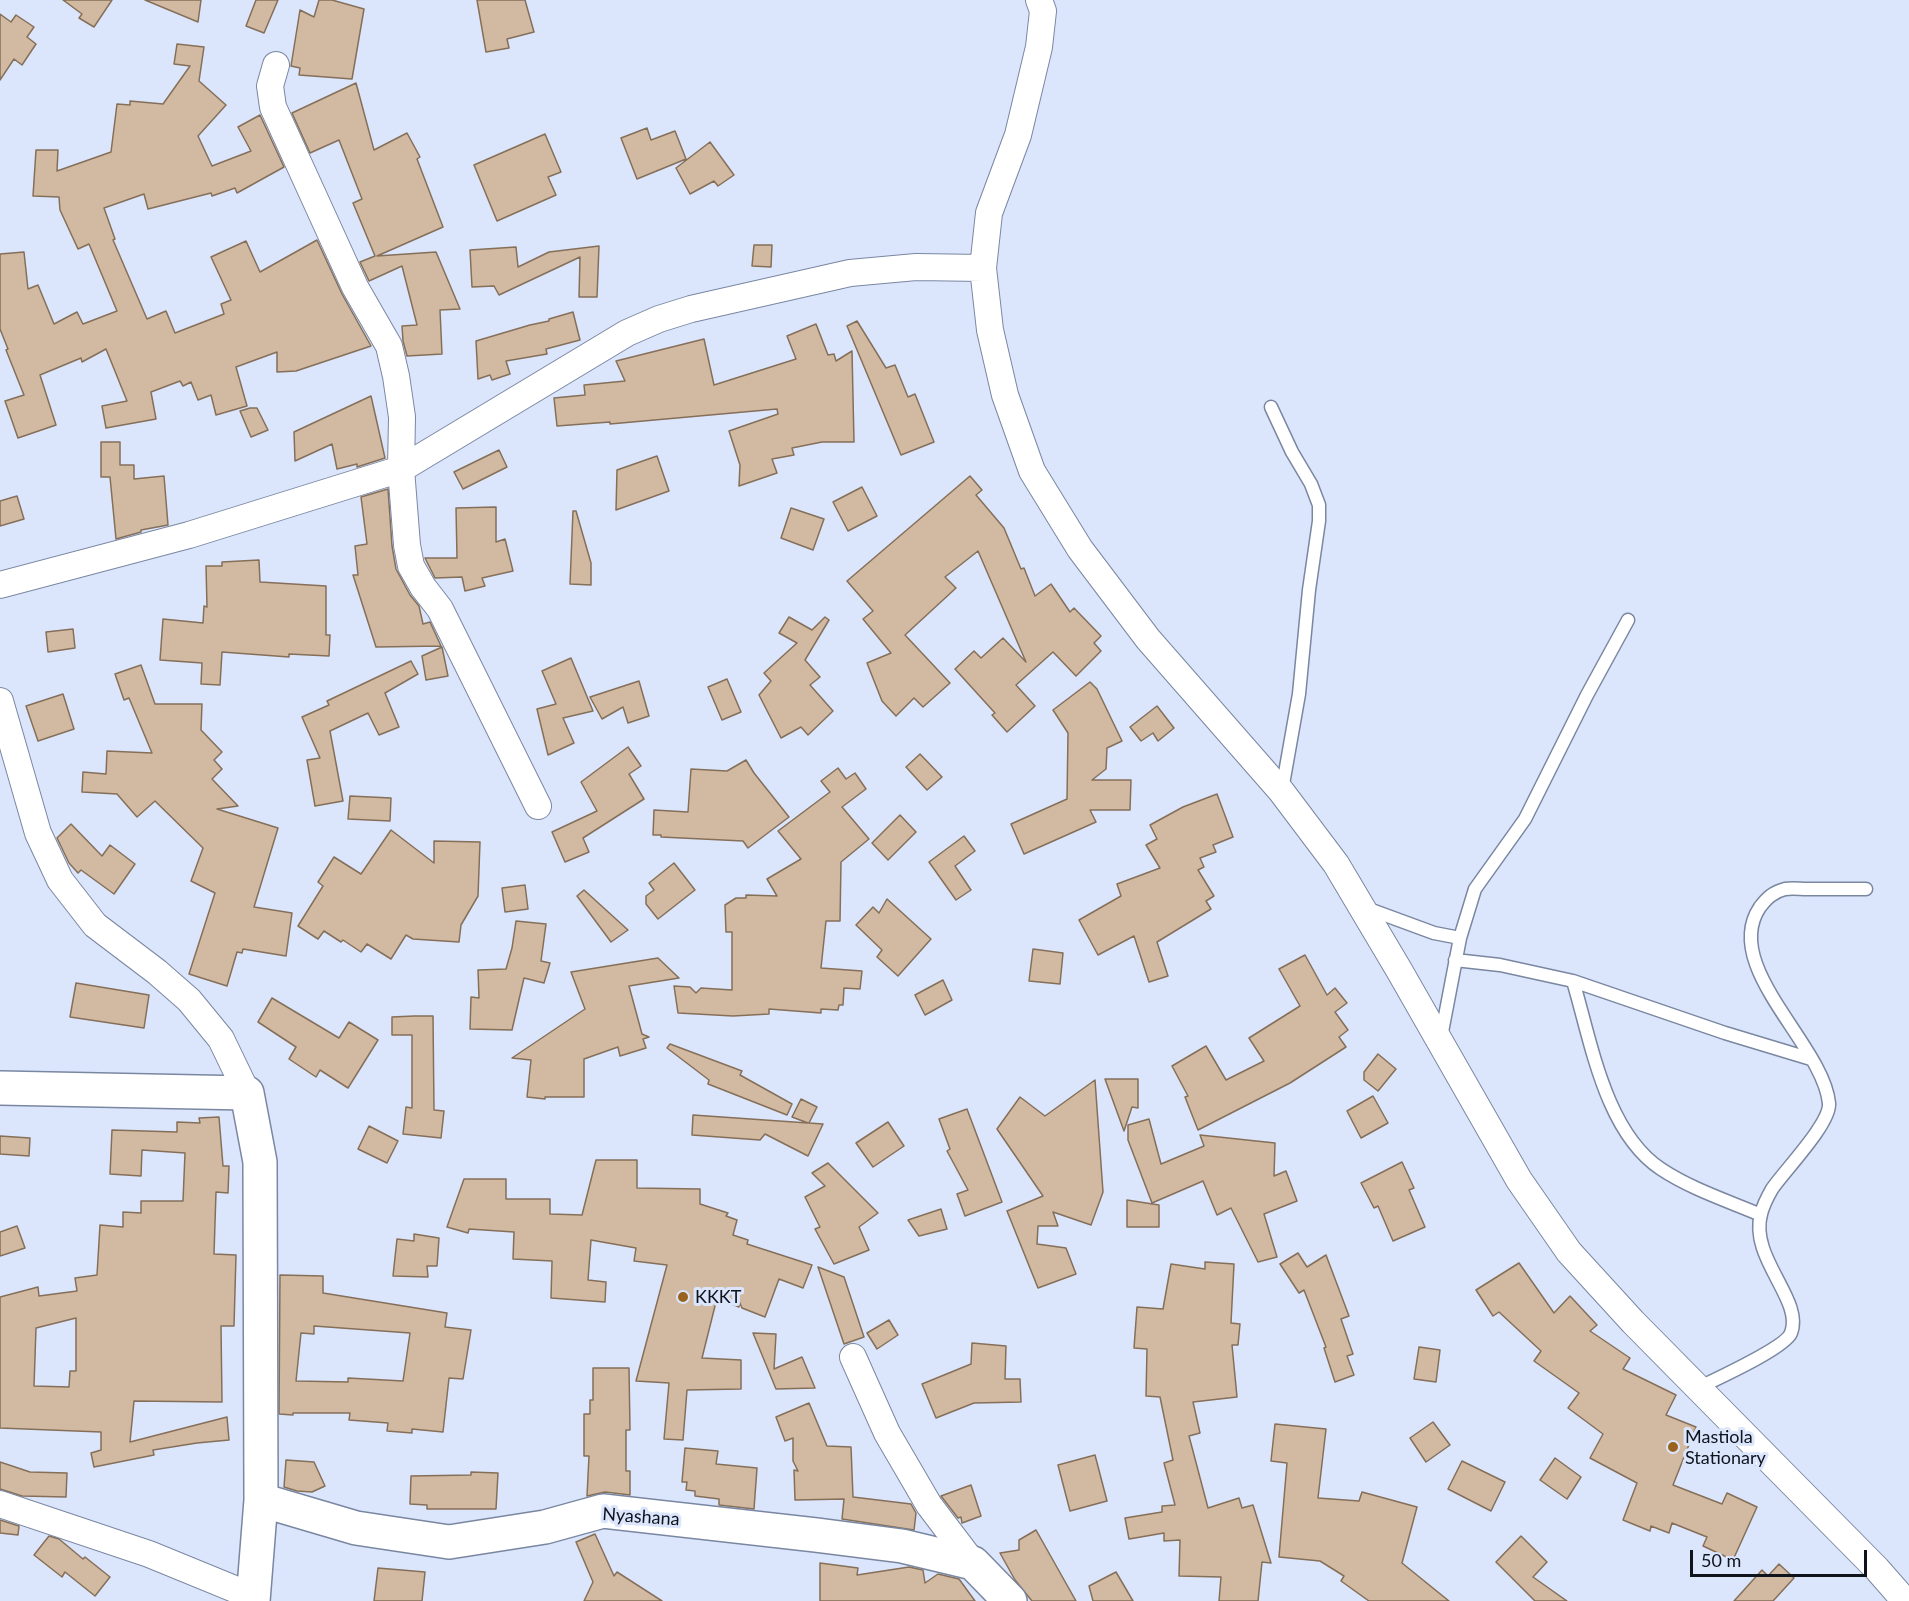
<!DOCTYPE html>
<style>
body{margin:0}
#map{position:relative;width:1909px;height:1601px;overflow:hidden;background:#dbe6fd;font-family:Lato,sans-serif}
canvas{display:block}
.scale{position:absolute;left:1690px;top:1550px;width:177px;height:27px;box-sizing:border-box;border:3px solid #0e131c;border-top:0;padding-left:8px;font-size:18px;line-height:21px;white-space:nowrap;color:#0e131c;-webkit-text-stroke:4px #dbe6fd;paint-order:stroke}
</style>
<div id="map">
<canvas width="1909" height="1601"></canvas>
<div class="scale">50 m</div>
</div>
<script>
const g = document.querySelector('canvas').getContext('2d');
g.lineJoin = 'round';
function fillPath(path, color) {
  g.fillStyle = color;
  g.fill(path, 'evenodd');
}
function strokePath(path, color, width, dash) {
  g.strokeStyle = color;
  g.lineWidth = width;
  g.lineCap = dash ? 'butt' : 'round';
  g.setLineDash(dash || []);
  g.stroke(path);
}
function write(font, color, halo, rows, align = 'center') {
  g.font = font + ' Lato,sans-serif';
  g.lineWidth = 6;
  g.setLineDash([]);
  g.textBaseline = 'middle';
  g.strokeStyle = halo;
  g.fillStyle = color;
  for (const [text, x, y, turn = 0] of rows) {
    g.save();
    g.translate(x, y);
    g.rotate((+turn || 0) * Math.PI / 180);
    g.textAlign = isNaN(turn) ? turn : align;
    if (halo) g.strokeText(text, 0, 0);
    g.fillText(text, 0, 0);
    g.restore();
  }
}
const building = new Path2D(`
 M63,0h49l-18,27 -15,-9 3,-4z
 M145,0h56l-3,22z
 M256,0h22l-14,33 -18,-7z
 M319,0h13l32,9 -12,70 -53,-4 1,-7 -9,-2 9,-56 14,7z
 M477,0h48l9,32 -27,7 2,9 -23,4z
 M0,14l11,8 5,-7 18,12 -7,10 9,7 -14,21 -8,-6 -14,21z
 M177,44l27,3 -5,34 27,24 -28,31 14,30 39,-15 -13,-24 22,-12 24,52 -47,26 -2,-5 -23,8 -1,-3 -63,16 -4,-15 -40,14 11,31 -2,1 34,79 19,-8 9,22 49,-19 -3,-10 10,-4 -20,-43 35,-16 14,31 57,-32 25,54 29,52 -75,25 -19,1v-20l-41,15 11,39 -31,9 -5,-20 -13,5 -7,-18 -8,4 -3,-5 -29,11 5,27 -50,9 -4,-22 25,-5 -21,-52 -24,13 -1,-4 -41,17 16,50 -38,13 -13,-37 19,-6 -18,-45 2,-1 -8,-20v-75l24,-2 4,37 10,-4 16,39 23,-12 6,12 34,-13 -28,-67 -11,5 -18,-39 -1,-13 -26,-1 3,-46h22l-1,21 54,-19 6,-48 13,1v-4l33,3 27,-38 -16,-2z
 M356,83l18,67 33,-17 13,24 -3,2 26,68 -66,29 59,-4 24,57 -20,1 2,44 -35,2 -4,-15 -1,-15 15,-1 -15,-59 -33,15 -9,-19 15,-6 -22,-53 9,-4 -23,-59 -29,13 -18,-40z
 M647,128l4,12 24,-9 11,28 -49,20 -16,-41z
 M545,134l16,38 -13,5 8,18 -59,26 -23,-56z
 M710,142l24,33 -16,11 -4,-5 -24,13 -14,-26z
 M754,245h18l-1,22 -19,-1z
 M599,246l-2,51h-18l1,-40 -81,38 -5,-9 -22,1 -2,-37 46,-3 2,20 31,-15z
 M573,312l7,28 -34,9 1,5 -41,7 4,13 -18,6 -2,-5 -12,4 -2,-38 54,-16 19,-4v-2z
 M857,321l29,47 9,-3 13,32 7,-3 19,48 -33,13 -54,-129z
 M816,324l12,31 6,-1 2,7 16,-10 2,91h-32l-30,6 2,7 -22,4 5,14 -38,13 1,-21 -11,-34 49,-17 -1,-5 -167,15v-2l-53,4 -3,-28 31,-3 -1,-10 41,-4 -9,-20 88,-22 10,46 82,-26 -9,-23z
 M371,396l14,62 -28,9v-3l-20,5 -5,-25 -37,17 -1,-29z
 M250,408h7l11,22 -17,7 -11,-26z
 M101,442h19v23h14v14l30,-3 4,49 -27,5v2l-25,7 -6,-62h-9z
 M499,450l8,17 -44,22 -9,-17z
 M657,456l12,35 -53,19 1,-40z
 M970,476l12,14 -6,5 28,33 17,41 3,-1 11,28 16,-12 19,28 4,-4 27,28 -7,7 7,8 -25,25 -23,-24 -37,33 19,21 -28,26 -15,-17 3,-2 -40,-44 19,-18 7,7 22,-20 23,24 -48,-111 -33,26 11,11 -51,47 45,48 -27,24 -9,-9 -18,18 -14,-15 -15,-38 24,-10 -28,-34 10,-8 -26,-30z
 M862,487l15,29 -29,15 -15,-29z
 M388,489l4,57 4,23 14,26 9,11 4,18 7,-2 11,24 -65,1 -23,-72h5l-3,-29 12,-2 -6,-47z
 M17,496l7,23 -24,7v-25z
 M496,507v35l9,-3 8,32 -31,7 3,8 -20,5 -3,-14 -27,1 -10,-20h32l-1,-50z
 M791,508l33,11 -11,31 -32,-12z
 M573,511h3l15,52v22l-21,-1z
 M259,560l1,22 66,4v49h4l-1,21 -40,-2v3l-67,-5 -2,33 -19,-1 1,-21 -42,-3 3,-41 40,4 1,-17 3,1 -1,-41h16v-4z
 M789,617l23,13 13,-13 4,3 -24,40 15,17 -10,8 23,26 -25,24 -7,-8 -20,11 -22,-43 12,-14 -7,-8 33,-30 -18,-10z
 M73,629l2,19 -27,4 -2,-20z
 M442,647l6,29 -22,4 -4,-24z
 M571,658l22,53 -30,7 11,25 -26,12 -11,-46 19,-5 -14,-33z
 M411,661l7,13 -33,19 14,34 -20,8 -11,-22 -38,18 13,70 -28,5 -8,-46 13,-2 -18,-41 27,-12 -2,-4z
 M141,665l14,39h47l-1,26 21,22 -8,8 8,9 -10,10 26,27 -21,3 61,19 -24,79 38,6 -6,43 -43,-7 -1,4 -5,-1 -10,34 -38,-12 26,-81 -24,-12 12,-33 -48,-47 -18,16 -20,-23 -35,-2 1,-20 23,2 1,-23 45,2 -23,-55 -5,2 -9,-26z
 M727,679l14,33 -19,8 -14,-33z
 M639,681l10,35 -21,7 -5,-16 -21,12 -12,-22z
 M1090,682l7,7 25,52 -15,7 -1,21 -14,11h39l-1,30h-40l6,12 -72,32 -13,-30 56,-25 1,-66 -15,-23z
 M63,694l11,35 -36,12 -12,-35z
 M1157,706l17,22 -16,13 -5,-8 -12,8 -11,-14z
 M628,747l13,19 -12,8 15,25 -61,39 6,14 -24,10 -13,-30 45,-21 -16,-29z
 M920,754l22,23 -15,13 -21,-23z
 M746,760l8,13 35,44 -41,31 -5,-7 -82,-4v-2h-8l1,-25 34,2 3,-43 36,2z
 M838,768l8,11 9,-6 11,16 -24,18 27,32 -28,23 -1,59h-14l-5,47 41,3 -2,18 -16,-1 -1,17h-4l-1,5 -17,-1v4l-52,-4v5l-36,2 -55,-3 -4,-27 16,1 6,6 5,-5 31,2v-58h-6l-1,-27 11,-7h10v-3l31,1 -10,-17 34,-20 -23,-28 52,-39 -9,-11z
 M1217,794l16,43 -20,8 3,7 -16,6 4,9 -6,3 16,26 -8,5 5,8 -54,33 11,34 -19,6 -15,-46 -36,19 -19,-35 42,-24 -4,-12 43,-16 -14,-23 11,-6 -7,-14 33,-18z
 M350,796l41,2 -1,23 -42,-2z
 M900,815l16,17 -28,28 -16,-17z
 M71,824l31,32 8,-11 25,19 -21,30 -33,-24 -3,3 -9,-10 -12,-25z
 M391,830l43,33v-22l46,1 -2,54 -17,29 -2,17 -46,-3 -7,-4 -15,24 -24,-15 -6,8 -18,-12 -2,2 -17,-11 -6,8 -20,-13 25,-40 -5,-4 16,-25 27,17z
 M964,836l11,15 -20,15 16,24 -15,10 -27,-38z
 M674,863l21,27 -37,29 -12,-15v-8l8,-6 -5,-7z
 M525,885l3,24 -23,3 -3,-24z
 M584,890l44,40 -17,12 -34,-46z
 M887,899l44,40 -33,37 -21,-19 5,-7 -26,-25 17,-18 6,6z
 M516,921l30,3 -5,37 9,2 -6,20 -20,-5 -12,52 -42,-1 1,-32 8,1 -1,-28 28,-1 6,-21z
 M1033,949l30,4 -3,31 -31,-3z
 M1305,955l22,40 8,-7 12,15 -12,9 13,18 -9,7 7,10 -56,36 -92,47 -13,-33 3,-1 -16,-30 34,-20 20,34 38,-19 -15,-23 51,-32 -21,-37z
 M658,958l21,20 -50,8 13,48 7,3 -6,2 3,9 -26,8 -2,-9 -34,12v38h-39v2l-18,-2 4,-37 -19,-2 73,-49 -14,-37z
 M943,980l9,20 -27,15 -10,-20z
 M76,983l73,12 -5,33 -74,-11z
 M272,998l67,40 10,-16 29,18 -30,48 -28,-18 -4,7 -27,-18 7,-12 -38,-25z
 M414,1016h19l1,94 10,1 -3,27 -38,-4 3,-27 6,1v-73h-20v-18z
 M670,1044l72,27 -2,4 52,29 -5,11 -79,-31 1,-4 -42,-32z
 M1378,1054l18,15 -18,22 -14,-11v-8z
 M1105,1079h33v29l-6,-1 -8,24z
 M1095,1080l8,112 -12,33 -38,-13 5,14h-20l-1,18 29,4 10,26 -38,14 -31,-77 36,-15 -46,-67 23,-32 25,19z
 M1373,1096l15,27 -27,15 -14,-27z
 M801,1099l16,8 -8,16 14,1 -15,32 -43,-22 -5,6 -68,-5 1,-20 115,8 -16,-6z
 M967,1109l35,93 -37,14 -8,-22 11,-4 -21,-39 3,-2 -11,-30z
 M219,1117l4,49h6l-1,27 -12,-1 -2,62 22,1 -2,71h-13l1,76 -88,-1 -4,41 97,-25 2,23 -32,3 -44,7 1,5 -60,12 -3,-14 10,-3v-18l-101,-4v-131l38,-10 1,9 38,-5 -2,-13 22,-3 3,-50 23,2v-15l18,1v-12h42l2,-48 -43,-3 -1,26 -31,-2 2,-44 65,2v-10l23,1 -1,-5zM76,1318v53h-6l-1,16 -35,-1 2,-58z
 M1149,1119l12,45 43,-18 -4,-11 75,8 -1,33 12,-5 11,30 -33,13 13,43 -19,5 -27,-54 -14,7 -14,-34 -51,22 -24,-63v-15z
 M888,1122l16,24 -31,21 -17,-24z
 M369,1126l29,15 -11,22 -29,-14z
 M0,1136l30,2 -1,18 -29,-2z
 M596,1160h41v28l63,1v15l28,9 -2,3 11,4 -4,15 15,5 -1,4 65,21 -9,23 -24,-9 -14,38 -23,-9 -3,-7v6l-22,-9 -15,60 39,2v29l-54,1 -4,50 -19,-1 5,-56 -33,-2 31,-116 -33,-4 2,-13 -45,-8 -3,40 18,2 -1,20 -54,-4 1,-37 -39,-2 1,-27 -45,-3 -1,4 -21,-6 17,-48h42v20h44v15l32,1z
 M1402,1162l12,26 -5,2 16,37 -32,14 -15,-35 -4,2 -13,-25z
 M828,1163l50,50 -19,14 10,23 -35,14 -19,-35 5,-2 -15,-30 20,-11 -13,-13z
 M1127,1200l32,5v22h-32z
 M941,1209l6,20 -28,7 -11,-16z
 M17,1226l8,22 -25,8v-24z
 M414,1234l25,4 -2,28h-10l1,11 -35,-1 4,-37 17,2z
 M1298,1253l9,14 19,-12 23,61 -8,3 12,35 -6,2 7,19 -19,7 -11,-34 2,-1 -22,-57 -5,3 -19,-29z
 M1205,1262l29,2 -3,59 9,1 -2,21h-6l5,52 -44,5 7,31 -11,3 19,72 31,-10 3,10 11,-3 18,58 -9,-1 -4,39h-39l2,-24 -42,-1 1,-36 -16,1v-8l-35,6 -4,-21 37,-6v-6l13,-1 -11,-42 9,-3 -13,-63 -14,-1 1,-47 -13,-1 3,-41 26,2 8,-45 34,5z
 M1519,1263l35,50 16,-17 27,29 -7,6 40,27 -7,11 53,26 -10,20 30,12 -23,58 49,19 5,-11 30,14 -24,53 -30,-14 4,-9 -35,-14 -3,10 -18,-7 -1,5 -27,-11 14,-37 -47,-25 13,-24 -35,-26 11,-15 -45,-32 7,-10 -42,-39 -6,4 -17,-26z
 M818,1267l26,10 20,60 -20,7z
 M280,1275l43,1v17l124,20 -2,14 26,3 -8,49 -14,-1 -6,54 -31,-3v4l-25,-2 1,-8 -39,-3 1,-7h-57v2l-14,-1zM314,1326l96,7 -7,48 -55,-3v4l-52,-1 5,-48 13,1z
 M889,1320l9,15 -21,14 -10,-16z
 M753,1333l23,1 -2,35 28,-12 13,31 -39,1z
 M972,1343l34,3 -1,33h15l1,23 -47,1 -38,15 -14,-34 49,-20z
 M1419,1347l21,3 -4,32 -22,-3z
 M593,1368h36l1,62h-4v41h4v24l-25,-3 -18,4 2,-40h-5v-42h6v-14h3z
 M809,1403l18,43 24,1 2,50 58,7 5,9 -2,17 -72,-11 2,-20 -49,1 -1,-30 4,1 -5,-10v-23l-8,3 -9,-24z
 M1433,1422l17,23 -24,17 -16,-24z
 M1275,1424l51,5 -8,69 41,3 3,-9 55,15 -15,56 47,38h-80l-28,-20 3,-5 -24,-15 -41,-4 8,-94 -16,-2z
 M685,1448l33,3 -2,13 41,4 -3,41 -35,-4v-6l-24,-3v-5l-9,-1 1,-8h-5z
 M1095,1455l12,46 -37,10 -12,-46z
 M1555,1458l26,19 -14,22 -27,-19z
 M286,1460l28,2 11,24 -13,6 -15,-1 -13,-4z
 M1462,1461l43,21 -14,29 -43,-22z
 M0,1462l30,10 37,1 -1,24 -44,-1 -22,-7z
 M471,1472l27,1 -2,36h-69v-4l-17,-1 1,-28 60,-1z
 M971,1485l10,31 -19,7 -1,-6 -3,1 -17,-22z
 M0,1520l19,6 -1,9 -18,-2z
 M1036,1530l18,32 22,39h-44l-17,-21 -15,-27 19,-3v-10z
 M595,1534l19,42 3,-4 45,29h-78l9,-19 -17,-40z
 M49,1536l10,3 24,20 2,-2 25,20 -15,19 -30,-24 -3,5 -28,-22z
 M1521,1536l26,26 -14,15 34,24h-32l-39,-39z
 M820,1563l38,5 -1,7 52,-8 14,3 2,13 13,-9 21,5 16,22h-155z
 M1779,1564l15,14 -21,23h-39l28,-31 6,6z
 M378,1568l47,4 -3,29h-48z
 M1116,1572l17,29h-40l-4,-15z`);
fillPath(building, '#d2baa2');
strokePath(building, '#856f59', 1.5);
const lane = new Path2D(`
 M1271,407l21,45 19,32 8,21v16l-10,69 -10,104 -17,96
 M1366,908l68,25 26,5
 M1455,960l45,5 73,16 152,52 86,26
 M1573,981c18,60 32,151 88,188 30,20 67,32 100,46
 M1441,1037l19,-99 15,-49 50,-70 62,-124 41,-75
 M1698,1388c18,-9 87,-40 93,-55 13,-33 -42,-75 -30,-119 2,-8 7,-18 11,-25 13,-19 59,-66 57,-86 -6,-59 -109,-137 -69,-196 7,-9 13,-15 25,-18 7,-1 15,0 22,0 20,0 40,0 59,0`);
const street = new Path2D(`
 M1039,0l4,11 -4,36 -21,88 -29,78 -6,55 7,62 15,65 27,76 48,78 68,90 133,152 55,73 63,106 120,210 50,72 64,70 244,247 28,32
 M276,65l-6,21 3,21 82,180 34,59 7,30 6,41 -1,52 6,76 4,21 12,21 17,22 98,197
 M0,585l189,-50 212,-66 226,-136 32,-14 32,-10 159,-36 66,-6 67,1
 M0,701l38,132 22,47 35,45 62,47 32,28 32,39 26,54
 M853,1357l34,76 42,72 44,58
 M0,1504l149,50 105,43`);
const secondary = new Path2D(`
 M0,1088l247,5 13,69 1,338 -8,101
 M261,1500l95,28 93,14 96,-15 58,-16 213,24 86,11 71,17 37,38`);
strokePath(lane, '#7a87a1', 15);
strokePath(street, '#7a87a1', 28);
strokePath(secondary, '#7a87a1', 36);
strokePath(lane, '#fff', 12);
strokePath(street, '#fff', 26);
strokePath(secondary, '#fff', 33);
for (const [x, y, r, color] of [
 [683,1297,6,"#99621d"],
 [1673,1447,6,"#99621d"]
]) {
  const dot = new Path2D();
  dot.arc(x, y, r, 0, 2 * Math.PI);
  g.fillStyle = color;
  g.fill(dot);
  strokePath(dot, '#dbe6fd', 2);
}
write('18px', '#0e131c', '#dbe6fd', [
 ["KKKT",695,1297],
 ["Mastiola",1685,1437],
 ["Stationary",1685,1458]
], 'left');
write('18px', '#0e131c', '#dbe6fd', [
 ["Nyashana",641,1517,4]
]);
</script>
